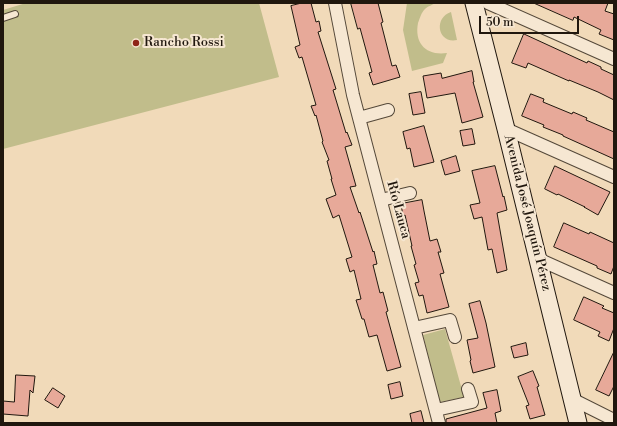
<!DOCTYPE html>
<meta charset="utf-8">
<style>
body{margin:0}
#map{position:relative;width:617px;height:426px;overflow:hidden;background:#f1dab9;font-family:"Libre Bodoni",serif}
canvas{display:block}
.frame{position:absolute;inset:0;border:4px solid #20170e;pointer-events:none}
.scale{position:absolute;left:479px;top:16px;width:100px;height:18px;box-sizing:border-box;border:2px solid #20170e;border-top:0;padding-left:5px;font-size:12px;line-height:14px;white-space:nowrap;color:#20170e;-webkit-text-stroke:3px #f6e7d2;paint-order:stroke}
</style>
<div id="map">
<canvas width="617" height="426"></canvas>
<div class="frame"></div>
<div class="scale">50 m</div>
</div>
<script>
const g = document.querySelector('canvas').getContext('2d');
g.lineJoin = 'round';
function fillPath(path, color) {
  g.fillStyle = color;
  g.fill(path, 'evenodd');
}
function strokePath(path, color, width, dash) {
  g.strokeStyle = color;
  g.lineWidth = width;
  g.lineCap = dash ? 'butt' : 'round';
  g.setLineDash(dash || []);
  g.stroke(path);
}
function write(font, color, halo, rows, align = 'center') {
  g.font = font + ' "Libre Bodoni",serif';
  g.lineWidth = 4;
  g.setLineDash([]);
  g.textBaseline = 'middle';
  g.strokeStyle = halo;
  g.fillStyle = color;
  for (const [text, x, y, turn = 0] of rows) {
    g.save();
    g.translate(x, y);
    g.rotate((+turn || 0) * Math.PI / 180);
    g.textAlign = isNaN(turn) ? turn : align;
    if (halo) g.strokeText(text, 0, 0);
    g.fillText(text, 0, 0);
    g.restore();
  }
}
fillPath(new Path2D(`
 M26,3h233l20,74 -276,72v-139z
 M407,3h28c-2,2 -7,3 -10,6 -4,4 -5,9 -7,14 -4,21 9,33 29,30l-4,10 -31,8 -9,-41z
 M451,12l6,28c-19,4 -24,-22 -6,-28z
 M445,329l19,68 -24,5 -17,-67z`), '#c1bd8b');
const building = new Path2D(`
 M302,3h9l5,19 3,-1 2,10 -3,1 18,57 -3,1 13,43 1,-1 5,13 -7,2 11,39 -6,1 9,26 1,-1 13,40 1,-1 3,13 -4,1 7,28 3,-1 5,19 -2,1 15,55 -14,4 -10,-36 -8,2 -5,-18h-2l-6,-19 5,-1 -7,-29 -4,2 -4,-13 6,-2 -13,-42 -6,3 -7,-19 10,-4 -5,-16h1l-5,-18 2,-1 -7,-18 1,-1 -7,-26 -1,1 -4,-10 5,-1 -14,-48 -3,1 -4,-11 5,-2 -9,-39z
 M351,3h27l5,19 -2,1 11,43 4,-1 4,12 -27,8 -4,-12 3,-1 -12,-44 -2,1z
 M534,3h74l-3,8 9,3v26l-15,-6 2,-4 -27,-13 -1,3z
 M524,34l63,29 1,-2 13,6v2l13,6v25l-16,-8 -29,-12v1l-41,-18 -2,5 -14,-5z
 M472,71l2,11h-1l10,35 -21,6 -7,-30 -28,5 -4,-22 18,-3 1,5z
 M421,92l4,21 -12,2 -4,-21z
 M531,94l13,5 -1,3 29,12 1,-2 14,6 -1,2 28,12v27l-51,-23v-1l-20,-8 1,-2 -22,-9z
 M424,126l10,36 -20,5 -4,-19 -3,1 -4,-17z
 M472,129l3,15 -12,2 -3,-15z
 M456,156l4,15 -15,4 -4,-14z
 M495,166l8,31 1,-1 3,14 -10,3 10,57 -10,3 -5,-24 -4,1 -6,-33 -8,2 -4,-14 10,-2 -8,-32z
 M555,166l55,26 -12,23 -14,-8h1l-27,-13 -1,1 -12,-6z
 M422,200l2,11 6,30 7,-2 4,13h-3l6,21 -4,1 9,33 -22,6 -4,-18 -4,1 -4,-13 4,-1 -5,-17 2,-1 -5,-18h1l-7,-31 -2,1 -2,-12z
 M564,223l25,11 1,-2 24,11v23l-3,8 -14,-6v-2l-43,-19z
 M584,297l20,9 -2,2 12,5v15l-5,13 -11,-5 2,-4 -26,-12z
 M480,301l6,22 9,44 -22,6 -3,-12 1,-1 -4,-20 11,-2 -9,-34z
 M526,343l2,12 -14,3 -3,-11z
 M614,352v34l-5,10 -13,-6z
 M533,371l6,15 -2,1 8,28 -15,4 -4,-13 3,-1 -11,-28z
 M16,375l19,1 -2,17 -3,-3 -2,26 -25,-2v-13l11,1z
 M400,382l3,14 -12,3 -3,-14z
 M53,388l12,8 -7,12 -13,-8z
 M497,390l4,21 -6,2 2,10h-51v-4l41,-11 -4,-15z
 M421,411l3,12h-12l-2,-9z`);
fillPath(building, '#e7a999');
strokePath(building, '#20170e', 1);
const service = new Path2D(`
 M3,18l12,-4`);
const minor = new Path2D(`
 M335,3l18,92 86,328
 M488,3l126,56
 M359,118l29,-8
 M506,129l108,48
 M381,200l29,-7
 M538,259l76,34
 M414,328l36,-8 5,17
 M572,399l42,21
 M436,410l36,-8 -4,-13`);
const secondary = new Path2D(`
 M474,3l32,126 72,294`);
strokePath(service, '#544839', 8);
strokePath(minor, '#544839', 14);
strokePath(secondary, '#20170e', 19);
strokePath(service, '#f6e7d2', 6);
strokePath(minor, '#f6e7d2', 12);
strokePath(secondary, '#f6e7d2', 17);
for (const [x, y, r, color] of [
 [136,43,4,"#8f2418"]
]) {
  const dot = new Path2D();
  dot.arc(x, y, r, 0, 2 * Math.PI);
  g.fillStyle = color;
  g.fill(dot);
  strokePath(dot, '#f6e7d2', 1.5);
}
write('13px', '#20170e', '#f6e7d2', [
 ["Rancho Rossi",144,43]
], 'left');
write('13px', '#20170e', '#f6e7d2', [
 ["Río Lauca",398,210,75],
 ["Avenida José Joaquín Pérez",527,213,76]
]);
</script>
